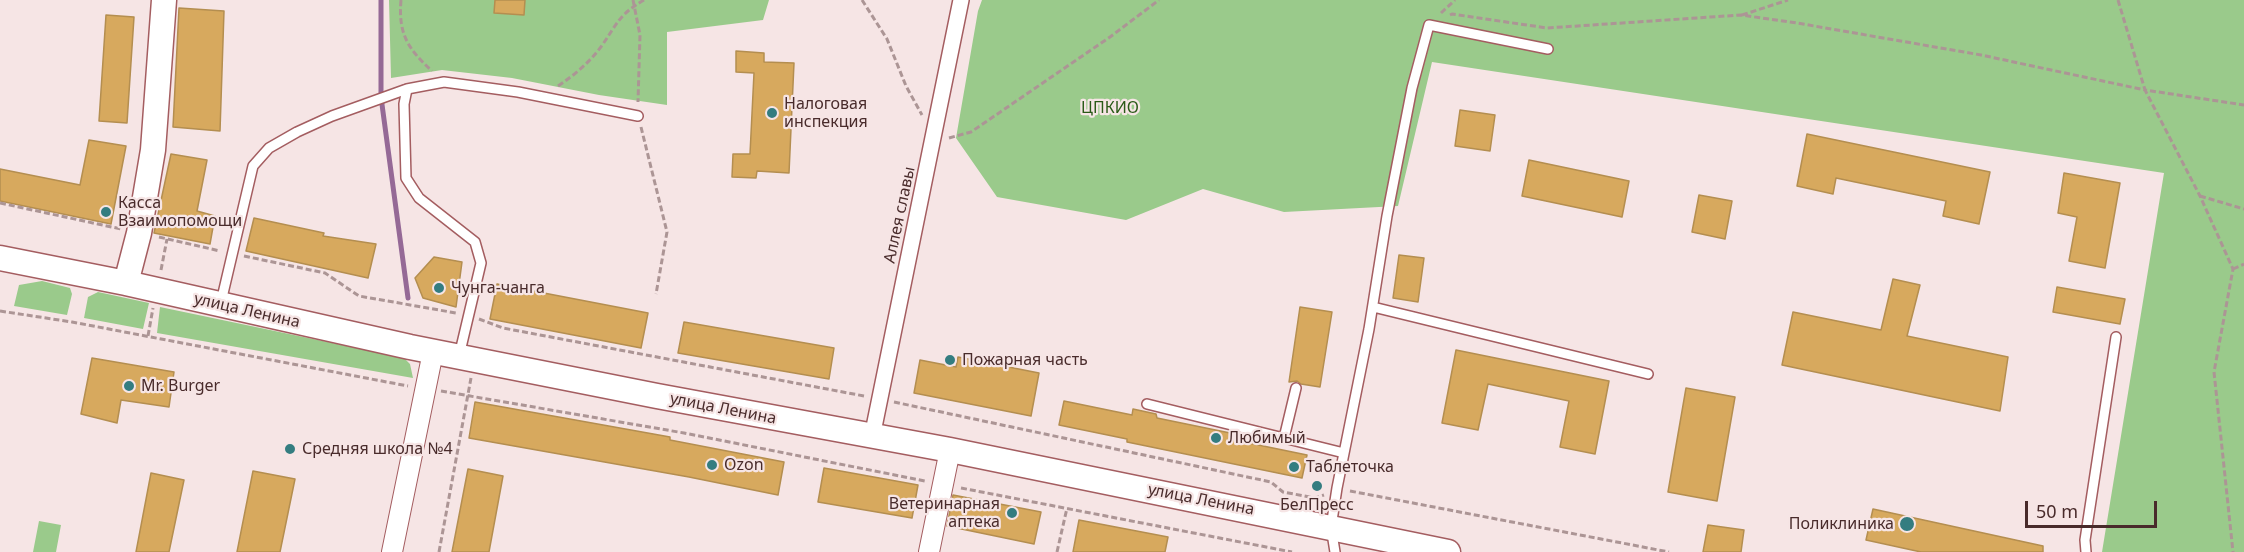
<!DOCTYPE html>
<meta charset="utf-8">
<style>
body{margin:0}
#map{position:relative;width:2244px;height:552px;overflow:hidden;background:#f6e5e5;font-family:"Noto Sans",sans-serif}
canvas{display:block}
.scale{position:absolute;left:2025px;top:501px;width:132px;height:27px;box-sizing:border-box;border:3px solid #492b2b;border-top:0;padding-left:8px;font-size:18px;line-height:21px;white-space:nowrap;color:#492b2b;-webkit-text-stroke:4px #f6e5e5;paint-order:stroke}
</style>
<div id="map">
<canvas width="2244" height="552"></canvas>
<div class="scale">50 m</div>
</div>
<script>
const g = document.querySelector('canvas').getContext('2d');
g.lineJoin = 'round';
function fillPath(path, color) {
  g.fillStyle = color;
  g.fill(path, 'evenodd');
}
function strokePath(path, color, width, dash) {
  g.strokeStyle = color;
  g.lineWidth = width;
  g.lineCap = dash ? 'butt' : 'round';
  g.setLineDash(dash || []);
  g.stroke(path);
}
function write(font, color, halo, rows, align = 'center') {
  g.font = font + ' "Noto Sans",sans-serif';
  g.lineWidth = 4.5;
  g.setLineDash([]);
  g.textBaseline = 'middle';
  g.strokeStyle = halo;
  g.fillStyle = color;
  for (const [text, x, y, turn = 0] of rows) {
    g.save();
    g.translate(x, y);
    g.rotate((+turn || 0) * Math.PI / 180);
    g.textAlign = isNaN(turn) ? turn : align;
    if (halo) g.strokeText(text, 0, 0);
    g.fillText(text, 0, 0);
    g.restore();
  }
}
fillPath(new Path2D(`
 M389,0h380l-6,20 -96,12v73l-68,-10 -87,-17 -70,-8 -51,8z
 M982,0h1262v552h-142l62,-379 -732,-111 -34,144 -114,6 -81,-23 -77,31 -129,-23 -41,-59 22,-127z
 M42,281l28,7 2,6 -5,21 -53,-9 5,-21z
 M98,292l51,11 -6,26 -59,-11 4,-21z
 M160,307l244,51 6,6 3,14 -256,-45z
 M39,521l22,4 -5,27h-23z`), '#9aca8b');
strokePath(new Path2D(`
 M381,0v97l27,201`), '#956996', 5);
const building = new Path2D(`
 M495,0h30l-1,15 -30,-2z
 M179,8l45,3 -4,120 -47,-4z
 M106,15l28,2 -7,106 -28,-2z
 M736,51l28,2v9l30,1 -5,110 -32,-2 -1,7 -24,-1 1,-23h17l4,-81 -18,-1z
 M1460,110l35,5 -5,36 -35,-5z
 M1807,134l183,38 -11,52 -36,-8 3,-15 -110,-23 -3,16 -36,-8z
 M89,140l37,6 -15,78 -111,-23v-32l80,16z
 M171,154l36,6 -10,51 18,5 -5,28 -56,-11z
 M1529,160l100,21 -7,36 -100,-21z
 M2064,173l56,10 -15,85 -36,-7 8,-44 -19,-4z
 M1699,195l33,6 -7,38 -33,-7z
 M254,218l70,15 -1,3 53,8 -8,34 -122,-27z
 M1399,255l25,3 -6,44 -25,-4z
 M434,257l28,5 -6,45 -33,-9 -8,-20z
 M1893,279l27,6 -13,51 101,21 -8,54 -218,-46 11,-53 88,18z
 M497,284l151,29 -7,35 -151,-29z
 M2057,287l68,12 -5,25 -67,-12z
 M1300,307l32,5 -12,75 -19,-3 -4,-3 -8,1z
 M684,322l150,26 -5,31 -151,-26z
 M1456,350l153,31 -14,73 -35,-7 9,-46 -81,-17 -10,46 -36,-7z
 M958,357l81,16 -8,43 -117,-23 6,-33 36,7z
 M92,358l82,14 -5,35 -48,-7 -4,23 -36,-9z
 M1686,388l49,9 -18,104 -49,-9z
 M1064,401l68,14 1,-6 23,5 1,4 78,16 -1,6 73,15 -5,23 -175,-36v-3l-68,-14z
 M475,402l195,35v3l114,22 -6,33 -89,-18 -220,-39z
 M824,468l94,17 -6,33 -94,-16z
 M468,469l35,7 -14,76h-37z
 M253,471l42,8 -15,73h-43z
 M151,473l33,7 -15,72h-33z
 M953,495l88,17 -7,32 -87,-18z
 M1873,509l170,37v6h-122l-55,-12z
 M1079,520l89,17 -3,15h-92z
 M1708,525l36,5 -3,22h-38z`);
fillPath(building, '#d7a95e');
strokePath(building, '#b48e50', 1.5);
const service = new Path2D(`
 M221,302l32,-136 16,-18 28,-16 35,-16 75,-27
 M1373,307l275,67
 M459,356l22,-93 -6,-21 -56,-44 -13,-20 -2,-74 3,-15 37,-7 74,10 120,24
 M1147,404l197,49
 M1284,438l12,-50
 M1335,552l-4,-25 6,-39 32,-159 18,-113 25,-128 17,-63 119,24
 M2086,552l-1,-12 31,-203`);
const pedestrian = new Path2D(`
 M872,437l89,-437`);
const minor = new Path2D(`
 M392,552l41,-200
 M929,552l21,-102`);
const tertiary = new Path2D(`
 M0,258l126,25 284,64 247,49 293,54 498,102
 M126,283l13,-50 14,-83 11,-150`);
strokePath(service, '#a45d60', 12);
strokePath(pedestrian, '#a45d60', 18);
strokePath(minor, '#a45d60', 22);
strokePath(tertiary, '#a45d60', 27);
strokePath(new Path2D(`
 M401,0c-3,34 7,49 31,71
 M633,0l7,35 -2,67
 M862,0l25,39 19,47 16,29
 M2118,0l27,90 99,15
 M1441,13l14,-13
 M1450,15l2,-1 95,14 194,-13 56,8 184,32 164,35 55,106 33,73 -19,103 19,180
 M1742,15l46,-15
 M558,86c18,-12 33,-25 45,-42 15,-22 17,-30 41,-44
 M641,127l26,105 -11,62
 M949,138l22,-6 139,-95 49,-37
 M2200,196l44,13
 M0,203l121,26
 M159,237l61,14
 M244,256l81,17 34,23 97,17
 M2233,269l11,-5
 M161,270l6,-31
 M0,311l72,11 336,64
 M479,319l24,9 361,68
 M148,336l5,-28
 M441,391l243,42 241,48
 M894,402l377,80 12,10 32,6 9,-3
 M961,488l331,64
 M1350,491l319,61
 M439,552l32,-174
 M1057,552l10,-44`), '#ac9595', 3, [6, 3]);
strokePath(service, '#fff', 9);
strokePath(pedestrian, '#fff', 15);
strokePath(minor, '#fff', 20);
strokePath(tertiary, '#fff', 24);
for (const [x, y, r, color] of [
 [772,113,6,"#347d80"],
 [106,212,6,"#347d80"],
 [439,288,6,"#347d80"],
 [950,360,6,"#347d80"],
 [129,386,6,"#347d80"],
 [1216,438,6,"#347d80"],
 [290,449,6,"#347d80"],
 [712,465,6,"#347d80"],
 [1294,467,6,"#347d80"],
 [1317,486,6,"#347d80"],
 [1012,513,6,"#347d80"],
 [1907,524,8,"#347d80"]
]) {
  const dot = new Path2D();
  dot.arc(x, y, r, 0, 2 * Math.PI);
  g.fillStyle = color;
  g.fill(dot);
  strokePath(dot, '#f6e5e5', 2);
}
write('16px', '#492b2b', '#f6e5e5', [
 ["Налоговая",784,104],
 ["инспекция",784,122],
 ["Касса",118,203],
 ["Взаимопомощи",118,221],
 ["Чунга-чанга",451,288],
 ["Пожарная часть",962,360],
 ["Mr. Burger",141,386],
 ["Любимый",1228,438],
 ["Средняя школа №4",302,449],
 ["Ozon",724,465],
 ["Таблеточка",1306,467],
 ["Ветеринарная",1000,504,"right"],
 ["аптека",1000,522,"right"],
 ["БелПресс",1317,505,"center"],
 ["Поликлиника",1894,524,"right"]
], 'left');
write('16px', '#2a5a17', '#f6e5e5', [
 ["ЦПКИО",1110,108]
]);
write('16px', '#492b2b', '#f6e5e5', [
 ["Аллея славы",900,215,-78],
 ["улица Ленина",247,311,13],
 ["улица Ленина",723,409,11],
 ["улица Ленина",1201,500,11]
]);
</script>
